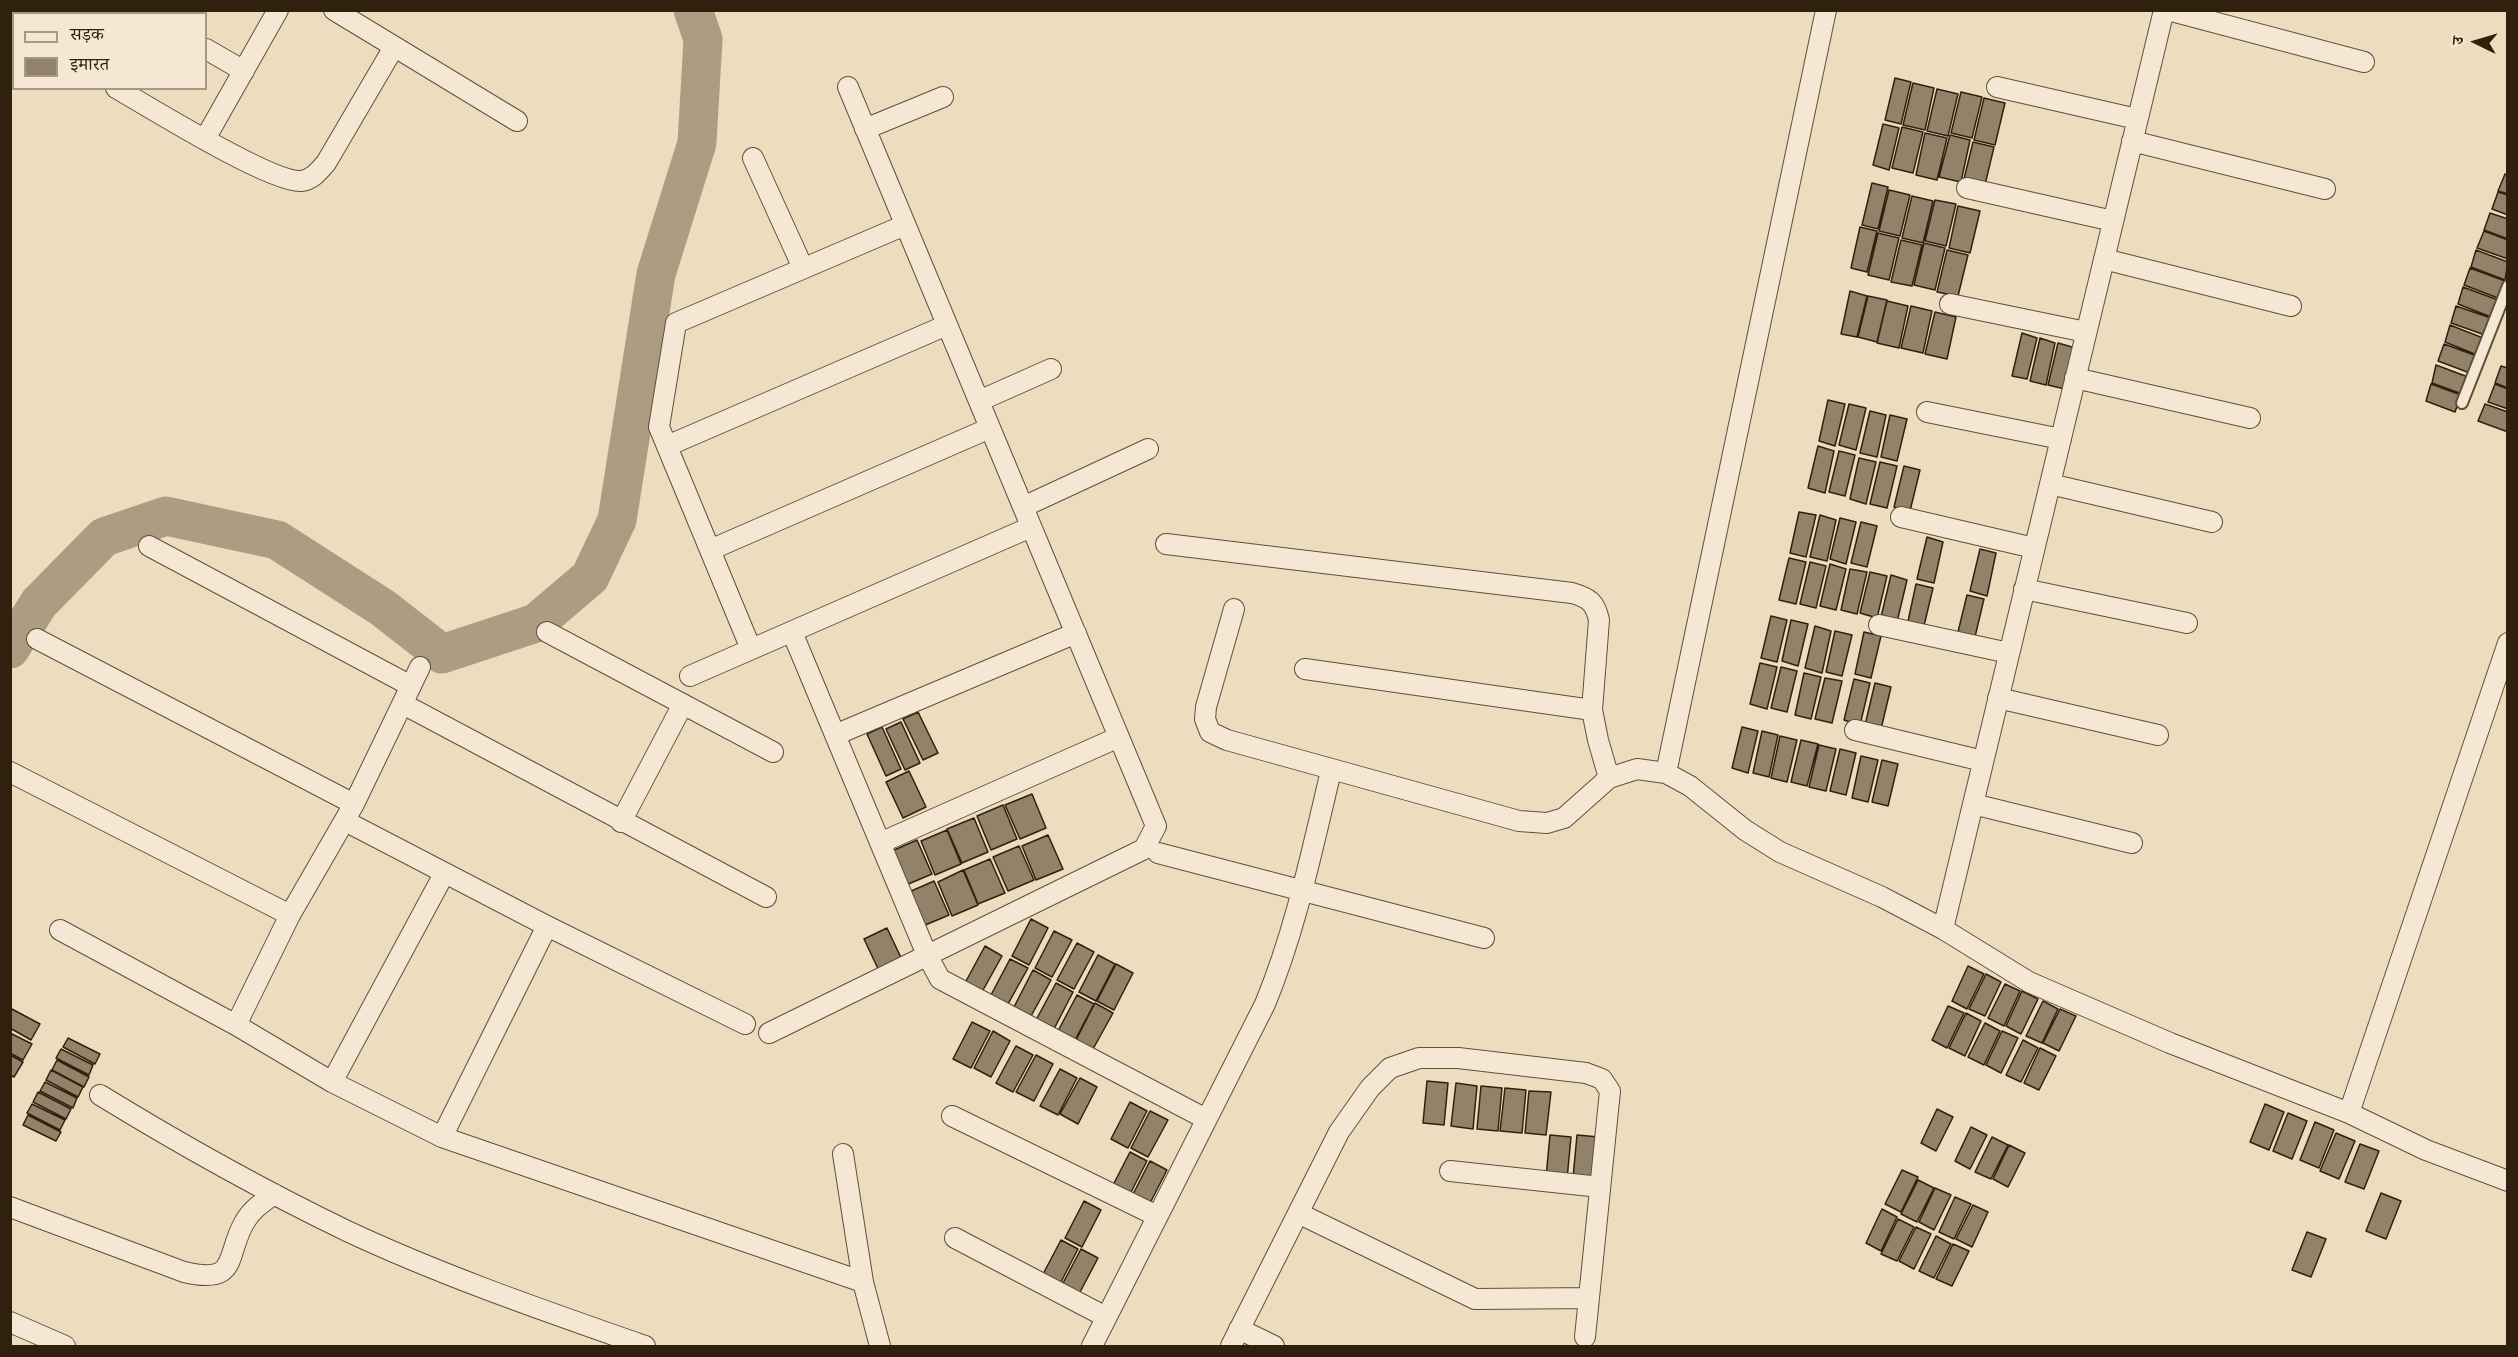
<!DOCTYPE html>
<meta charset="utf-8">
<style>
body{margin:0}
#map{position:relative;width:2518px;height:1357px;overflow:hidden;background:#eedcbe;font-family:"IM FELL Double Pica","Noto Serif Devanagari",serif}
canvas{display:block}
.frame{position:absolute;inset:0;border:12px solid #30210e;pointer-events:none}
.legend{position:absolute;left:12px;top:12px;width:195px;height:78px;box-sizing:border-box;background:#f4e8d5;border:2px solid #a69885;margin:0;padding:8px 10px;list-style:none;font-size:18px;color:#30210e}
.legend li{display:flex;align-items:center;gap:12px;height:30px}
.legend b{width:30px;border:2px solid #a69885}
.north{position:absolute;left:2446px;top:12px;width:60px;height:60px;-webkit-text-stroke:4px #f4e8d5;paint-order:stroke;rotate:275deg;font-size:16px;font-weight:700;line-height:24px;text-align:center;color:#30210e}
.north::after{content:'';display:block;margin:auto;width:21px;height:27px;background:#30210e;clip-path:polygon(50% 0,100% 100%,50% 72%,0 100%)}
</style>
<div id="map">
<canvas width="2518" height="1357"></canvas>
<div class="frame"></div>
<ul class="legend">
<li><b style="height:8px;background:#f4e8d5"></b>सड़क</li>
<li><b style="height:16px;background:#93826a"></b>इमारत</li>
</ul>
<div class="north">उ</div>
</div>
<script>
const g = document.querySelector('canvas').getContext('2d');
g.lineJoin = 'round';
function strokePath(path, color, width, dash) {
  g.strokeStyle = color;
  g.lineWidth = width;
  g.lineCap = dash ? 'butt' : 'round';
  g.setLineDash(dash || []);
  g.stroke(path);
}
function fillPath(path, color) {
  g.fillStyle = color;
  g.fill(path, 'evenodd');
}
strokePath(new Path2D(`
 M10,649l29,-46 65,-66 62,-21 111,24 106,68 59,46 94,-31 54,-46 27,-57 39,-246 41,-131 6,-104 -10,-29`), '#ad9c82', 39);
const building = new Path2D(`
 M1895,78l16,4 -10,42 -16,-4z
 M1913,83l21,5 -9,42 -22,-5z
 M1937,89l21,5 -10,42 -21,-5z
 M1961,92l21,5 -10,41 -21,-5z
 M1984,98l21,5 -10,42 -21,-5z
 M1883,124l16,4 -10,42 -16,-5z
 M1902,127l21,5 -10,41 -21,-5z
 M1925,133l22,5 -10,42 -21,-5z
 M1950,135l20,5 -9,42 -22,-5z
 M1973,142l21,5 -10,42 -21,-6z
 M2505,174l3,1v19l-10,-3z
 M1872,183l16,4 -10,42 -16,-4z
 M1889,190l21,5 -10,41 -21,-5z
 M2498,192l10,3v20l-16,-6z
 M1912,196l21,5 -10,42 -21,-5z
 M1935,200l21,4 -10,42 -21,-5z
 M1958,206l22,5 -10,42 -21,-5z
 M2490,213l18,6v20l-24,-9z
 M1860,227l17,4 -10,41 -16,-4z
 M2484,231l24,9v19l-31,-11z
 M1878,233l21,5 -10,42 -21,-5z
 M1901,240l21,5 -10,41 -21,-4z
 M1924,243l21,5 -10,42 -21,-5z
 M1947,250l21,5 -10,41 -21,-4z
 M2476,250l32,12 -3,18 -34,-13z
 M2470,268l35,13 -7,17 -34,-13z
 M2463,287l35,13 -7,17 -33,-13z
 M1850,291l17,5 -10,41 -16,-3z
 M1868,296l19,4 -10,42 -19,-5z
 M1887,301l21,5 -9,42 -22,-5z
 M1911,306l21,5 -9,42 -22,-5z
 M2456,306l35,12 -6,17 -34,-12z
 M1935,312l21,5 -9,42 -22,-5z
 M2450,325l33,13 -6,17 -32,-13z
 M2022,333l15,5 -10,41 -15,-3z
 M2040,338l15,5 -9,42 -16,-4z
 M2058,343l21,6 -10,41 -21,-5z
 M2444,344l33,12 -7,17 -32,-12z
 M2436,365l32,12 -6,17 -30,-11z
 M2501,366l7,2v20l-13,-5z
 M2431,384l30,11 -6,17 -29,-11z
 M2495,384l13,5v20l-20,-7z
 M1828,400l17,4 -10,42 -16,-5z
 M1849,404l17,4 -10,42 -17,-5z
 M2485,404l23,8v20l-30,-11z
 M1870,411l16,4 -9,42 -17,-4z
 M1890,415l17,4 -10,42 -16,-4z
 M1818,446l16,5 -9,42 -17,-5z
 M1839,451l16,4 -10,41 -16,-4z
 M1859,458l17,4 -10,42 -16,-5z
 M1880,462l17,4 -10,42 -17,-4z
 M1904,466l16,4 -10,41 -16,-4z
 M1799,512l17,3 -10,42 -16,-4z
 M1820,515l16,5 -9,41 -17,-4z
 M1840,518l16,4 -10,42 -16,-5z
 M1861,522l16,4 -10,41 -16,-4z
 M1927,537l16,5 -9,41 -17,-4z
 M1980,549l16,4 -9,43 -17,-5z
 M1789,558l17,4 -10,42 -17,-4z
 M1810,562l16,4 -10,42 -16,-4z
 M1830,564l16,5 -10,41 -16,-4z
 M1850,569l17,3 -10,42 -16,-4z
 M1870,572l17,4 -10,42 -17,-5z
 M1891,575l16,5 -10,42 -16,-5z
 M1916,584l17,4 -10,42 -16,-4z
 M1967,595l17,4 -10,42 -17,-5z
 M1771,616l16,4 -10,42 -16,-4z
 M1791,620l17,4 -10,42 -16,-5z
 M1815,626l16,5 -9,42 -17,-5z
 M1835,631l17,4 -10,41 -16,-4z
 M1864,632l17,4 -10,42 -16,-4z
 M1760,663l17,4 -10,42 -17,-5z
 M1781,667l16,4 -10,41 -16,-4z
 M1804,673l17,4 -10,42 -16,-4z
 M1825,678l17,3 -10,42 -17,-4z
 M1854,679l16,4 -10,42 -16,-5z
 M1875,683l16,4 -10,42 -16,-4z
 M918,712l20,41 -15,7 -20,-41z
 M901,722l19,41 -15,7 -19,-41z
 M882,727l19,42 -15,7 -19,-42z
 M1742,727l16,4 -10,42 -16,-5z
 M1762,731l16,4 -9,42 -16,-4z
 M1780,736l17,4 -10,42 -16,-4z
 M1801,740l17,4 -11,42 -16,-4z
 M1819,745l17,4 -10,42 -17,-4z
 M1840,749l16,4 -10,42 -16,-4z
 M1861,756l17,4 -10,42 -16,-4z
 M1882,760l16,4 -10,42 -16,-4z
 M909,771l17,36 -23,11 -17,-36z
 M1032,794l14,34 -26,11 -15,-34z
 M1003,805l14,34 -26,11 -14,-34z
 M974,818l14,34 -26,11 -15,-34z
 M947,830l14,34 -26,11 -14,-34z
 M1048,835l15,34 -27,11 -14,-34z
 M917,840l15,34 -26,11 -14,-34z
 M1019,846l15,34 -26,11 -15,-34z
 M990,859l15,34 -27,11 -14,-34z
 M963,870l15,35 -26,11 -14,-34z
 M934,881l15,34 -26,11 -14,-34z
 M1031,919l17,9 -19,37 -17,-9z
 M887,928l17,36 -23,11 -17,-36z
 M1054,931l18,9 -20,37 -17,-9z
 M1077,943l17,9 -20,37 -17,-9z
 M985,946l17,10 -20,36 -17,-9z
 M1098,955l17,9 -19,37 -17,-9z
 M1010,959l18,9 -20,36 -17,-9z
 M1116,964l17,9 -19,37 -17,-9z
 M1968,966l16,8 -17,35 -15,-8z
 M1033,970l18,10 -20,36 -17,-9z
 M1986,974l15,8 -16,34 -16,-7z
 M1056,983l17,9 -19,37 -18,-9z
 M2005,984l15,7 -16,35 -16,-8z
 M2022,991l16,8 -17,35 -15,-8z
 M1077,995l17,9 -19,36 -17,-9z
 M2043,1001l15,8 -16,34 -16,-7z
 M1095,1003l18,10 -20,36 -17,-9z
 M1948,1006l16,7 -17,35 -15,-8z
 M10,1008l30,16 -9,16 -21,-12z
 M2060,1009l16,7 -17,35 -16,-8z
 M1966,1013l15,8 -16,35 -16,-8z
 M972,1022l18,9 -19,37 -18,-9z
 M1985,1023l15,8 -16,34 -16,-8z
 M993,1031l17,10 -19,36 -17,-9z
 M2002,1031l16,7 -17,35 -15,-8z
 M10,1033l22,11 -9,16 -13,-7z
 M68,1038l32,16 -5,10 -32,-17z
 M2023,1040l15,8 -17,34 -15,-7z
 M1016,1046l17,9 -20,37 -17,-9z
 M2040,1048l16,8 -17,34 -15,-7z
 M61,1049l32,16 -4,10 -33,-17z
 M10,1055l13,7 -9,15 -4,-2z
 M1036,1055l17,9 -19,37 -18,-9z
 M57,1060l32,17 -5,10 -32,-17z
 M1060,1069l17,9 -19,37 -18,-9z
 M51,1070l32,17 -5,10 -32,-17z
 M1080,1078l17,9 -19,37 -18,-10z
 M1427,1081l21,2 -4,42 -21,-2z
 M45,1082l32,16 -4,10 -33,-17z
 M1456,1083l21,3 -4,43 -22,-3z
 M1481,1086l21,2 -4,43 -21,-2z
 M1505,1088l21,2 -4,43 -22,-2z
 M1529,1091l22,1 -5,43 -21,-2z
 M38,1092l33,17 -5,10 -33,-17z
 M1130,1102l17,9 -19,37 -17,-9z
 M32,1104l33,16 -5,10 -33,-17z
 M2265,1104l19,8 -15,38 -19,-8z
 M1937,1109l16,8 -17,34 -15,-8z
 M1150,1111l18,9 -20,37 -17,-9z
 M2288,1113l19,8 -15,38 -19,-8z
 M28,1115l33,17 -5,9 -33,-16z
 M2315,1122l19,8 -15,38 -19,-8z
 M1971,1127l16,8 -17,34 -15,-8z
 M2336,1133l19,8 -16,38 -19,-8z
 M1550,1135l21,2 -4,42 -21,-2z
 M1577,1135l22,2 -5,43 -21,-2z
 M1992,1137l16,8 -17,34 -16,-7z
 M2360,1144l19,7 -15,38 -19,-7z
 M2009,1145l16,8 -17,34 -15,-8z
 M1130,1152l17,9 -19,37 -17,-9z
 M1150,1161l17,9 -19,37 -17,-9z
 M1902,1170l16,7 -17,35 -16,-8z
 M1918,1180l16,8 -17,34 -16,-8z
 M1935,1188l16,7 -17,35 -15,-8z
 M2381,1193l20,8 -15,38 -20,-8z
 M1955,1197l16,7 -17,35 -15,-7z
 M1084,1201l17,9 -19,37 -17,-9z
 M1973,1205l15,7 -16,35 -16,-8z
 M1882,1209l15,8 -16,34 -15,-8z
 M1898,1219l16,8 -17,34 -16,-7z
 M1916,1227l15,7 -17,35 -15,-8z
 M2307,1232l19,7 -15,38 -19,-7z
 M1936,1236l15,8 -17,34 -15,-7z
 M1061,1240l17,9 -19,37 -17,-10z
 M1953,1244l16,7 -17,35 -16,-7z
 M1081,1249l17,9 -19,36 -17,-9z`);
fillPath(building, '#93826a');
strokePath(building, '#30210e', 1.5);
const service = new Path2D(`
 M2462,403l46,-117`);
const minor = new Path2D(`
 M139,10l5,4
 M334,10l183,111
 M2168,10l196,52
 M10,28l4,1
 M206,49l38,22
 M1997,87l140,32
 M116,88c33,19 155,95 185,93 11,-1 18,-10 25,-18l68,-116
 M865,129l78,-32
 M205,139l73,-129
 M2132,141l193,48
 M753,158l50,110
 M1967,188l146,33
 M2104,259l187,47
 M1950,304l136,28
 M2075,378l175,40
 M979,401l72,-32
 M1927,412l134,27
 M667,446l280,-121
 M2050,484l162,38
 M1023,507l125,-58
 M1901,517l133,31
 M1166,544l406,49c17,5 23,9 27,27l-7,90 6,30 11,38
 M149,546l262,140
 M710,550l280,-122
 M2024,589l163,34
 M1234,609l-28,98 -1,12 5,13 17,8 292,81 28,2 17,-5 45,-40 28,-9 29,4 24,13 55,44 35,22 102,45 61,32 86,53 141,61 179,70 77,37 82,31
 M1879,625l130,28
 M547,632l226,120
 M792,632l135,323 13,24 266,140
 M37,639l317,165
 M751,649l-92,-222 17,-104 229,-98
 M1305,669l287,41
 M690,676l341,-149
 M1998,698l160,37
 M403,704l363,193
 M1855,730l128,31
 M835,735l241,-102
 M10,772l280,143
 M1666,773l160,-763
 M1973,804l159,39
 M345,821l202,105 198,98
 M621,822l62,-118
 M880,843l239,-106
 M1158,853l326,85
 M1943,929l221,-919
 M60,930l176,95 96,57 110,55 421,145
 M236,1025l54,-110 64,-111 66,-137
 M769,1033l375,-184 12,-23 -308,-739
 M332,1082l112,-208
 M100,1095c80,49 162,95 247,136 96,45 198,80 298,115
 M2349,1113l159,-470
 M952,1116l205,100
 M442,1137l105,-211
 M843,1154l20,128 17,64
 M1450,1171l150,16
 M10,1207l174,65c55,13 41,-15 60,-49 7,-13 19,-21 30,-29
 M1298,1213l177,86 114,-1
 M955,1238l151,79
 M10,1322l55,24
 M1239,1329l35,17
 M1092,1346l173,-342c31,-75 47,-154 66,-233
 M1231,1346l108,-214 31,-44 20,-20 29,-10h39l128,15 16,6 8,12 -25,246`);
strokePath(service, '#60503a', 14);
strokePath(minor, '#60503a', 22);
strokePath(service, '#f4e8d5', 10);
strokePath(minor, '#f4e8d5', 20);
</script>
